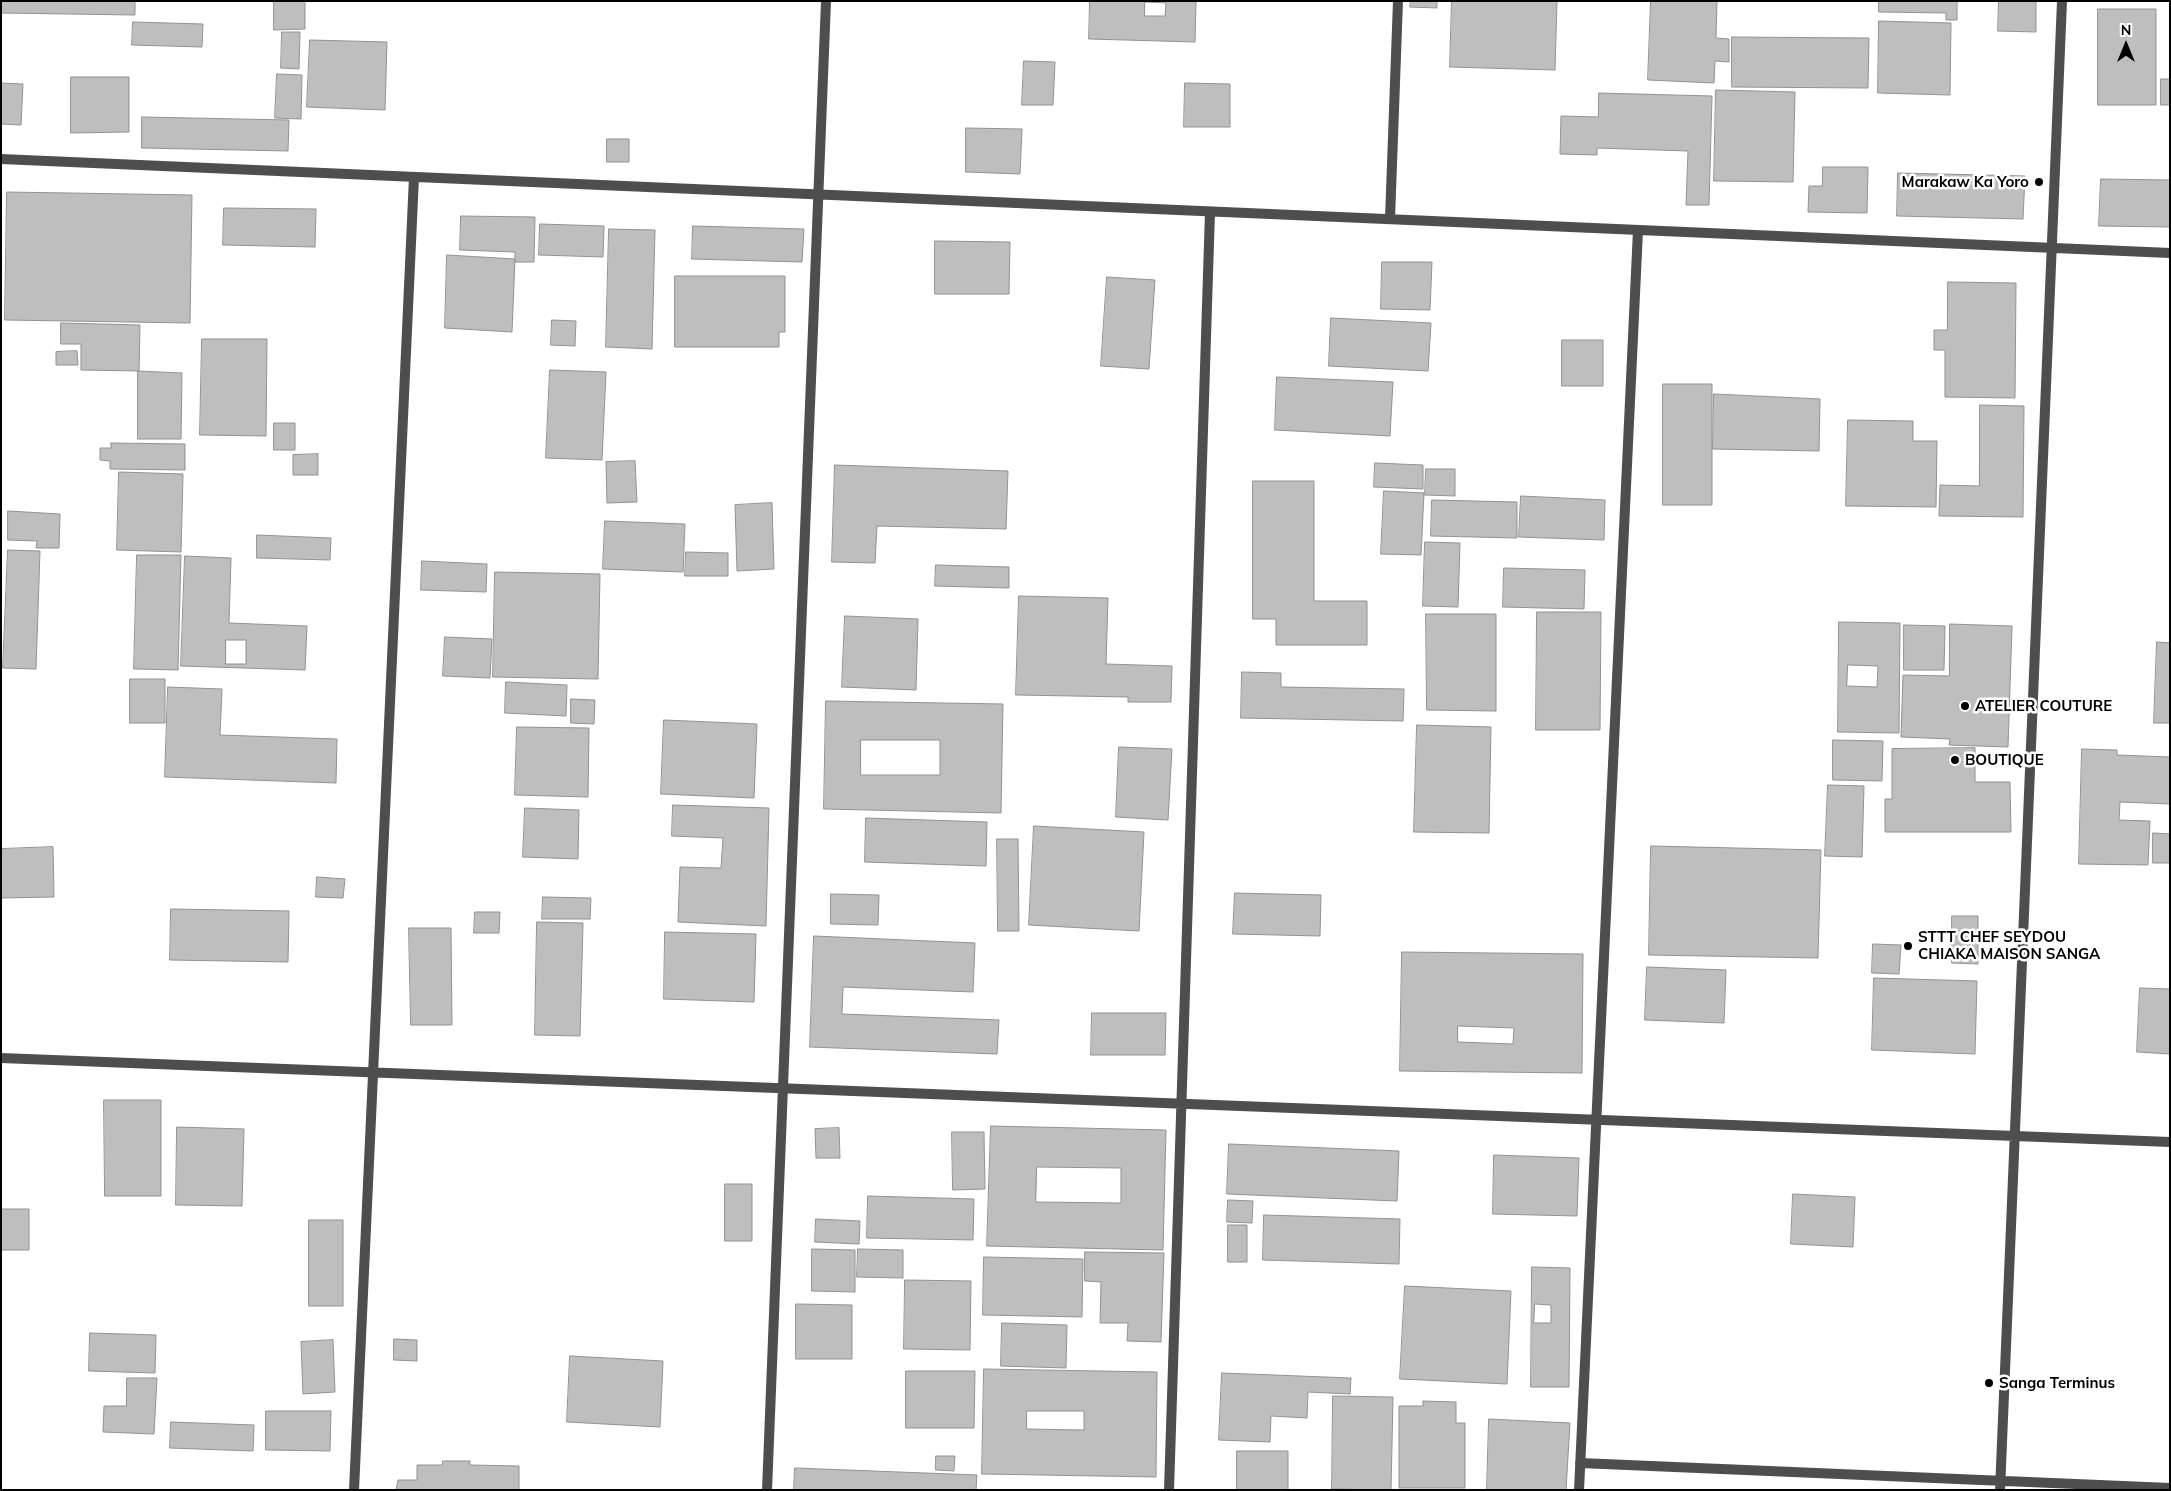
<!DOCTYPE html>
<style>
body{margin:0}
#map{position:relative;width:2171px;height:1491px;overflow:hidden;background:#fff;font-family:Mulish,sans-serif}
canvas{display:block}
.frame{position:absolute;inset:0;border:2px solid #000;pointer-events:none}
.north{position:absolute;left:2101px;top:20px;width:50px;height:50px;-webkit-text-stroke:4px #fff;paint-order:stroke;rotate:0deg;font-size:14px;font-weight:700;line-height:20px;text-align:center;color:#000}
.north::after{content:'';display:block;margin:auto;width:18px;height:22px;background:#000;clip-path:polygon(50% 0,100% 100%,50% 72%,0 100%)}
</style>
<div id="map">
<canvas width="2171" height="1491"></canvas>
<div class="frame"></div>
<div class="north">N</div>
</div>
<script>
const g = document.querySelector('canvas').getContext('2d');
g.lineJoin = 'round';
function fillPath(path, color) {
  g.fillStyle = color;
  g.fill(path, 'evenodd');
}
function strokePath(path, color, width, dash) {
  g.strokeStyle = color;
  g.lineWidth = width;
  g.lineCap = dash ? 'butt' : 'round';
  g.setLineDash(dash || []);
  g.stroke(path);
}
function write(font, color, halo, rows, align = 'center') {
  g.font = font + ' Mulish,sans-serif';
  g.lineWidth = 5;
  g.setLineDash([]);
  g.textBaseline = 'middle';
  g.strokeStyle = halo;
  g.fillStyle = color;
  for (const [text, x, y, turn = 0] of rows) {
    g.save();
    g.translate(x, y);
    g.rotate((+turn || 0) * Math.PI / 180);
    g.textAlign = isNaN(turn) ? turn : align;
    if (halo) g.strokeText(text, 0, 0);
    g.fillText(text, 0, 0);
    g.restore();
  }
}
const building = new Path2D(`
 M1,1h134v14l-134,-2z
 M274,1h31v28l-31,1z
 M1090,1h106l-1,41 -106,-3zM1145,2l21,1 -1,13h-20z
 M1411,1h26v7l-27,-1z
 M1452,1h105l-2,69 -105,-3z
 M1651,1h66l-1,37 13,1v23l-14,-1 -1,22 -66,-3z
 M1879,1h78v19h-11v-7l-67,-1z
 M1999,1h37v31l-38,-1z
 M2098,9h58v96h-58z
 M1879,21l72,2 -1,72 -72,-2z
 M133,22l70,2 -1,23 -70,-2z
 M282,32h18l-1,37 -18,-1z
 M1732,37l137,1 -1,50 -136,-1z
 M310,40l77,2 -2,68 -78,-3z
 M1024,61l31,1 -2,43h-31z
 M277,74l25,1 -1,44 -26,-1z
 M71,77h58v55l-58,1z
 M2161,79h9v26h-9z
 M1,83l22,1 -2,41 -20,-1z
 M1185,83l45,1v43h-46z
 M1716,90l79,2 -2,90 -79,-1z
 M1599,93l113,3 -3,109h-23l2,-54 -91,-3v7l-37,-1 1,-38 37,1z
 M142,117l147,3 -1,31 -146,-3z
 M966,128l56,1 -2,45 -54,-2z
 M607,139h22v23h-22z
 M1823,167h45l-1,46 -59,-1 1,-26h13z
 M1898,173l127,3 -2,43 -126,-3z
 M2101,179l69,1v47l-71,-1z
 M7,192l185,3 -2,128 -185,-3z
 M224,208l92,1 -1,38 -92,-2z
 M461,216l74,1 -1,45h-19v-10l-55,-2z
 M540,224l64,2 -1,31 -64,-2z
 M693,226l111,3 -2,33 -110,-3z
 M609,229l46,1 -3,119 -46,-2z
 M935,241l75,1 -1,52h-74z
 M447,255l68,4 -3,73 -67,-4z
 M1382,262h50l-2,48 -49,-1z
 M675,276h110v56h-6v15h-104z
 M1107,277l48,3 -6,89 -48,-3z
 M1948,282l68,1 -1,115 -70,-1v-47h-11v-20h13z
 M1331,318l100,5 -3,48 -99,-5z
 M552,320l24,1 -1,25 -24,-1z
 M61,323l79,2 -1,46 -58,-1v-26h-20z
 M202,339h65l-1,97 -66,-1z
 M1562,340h41v46h-41z
 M77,351l1,14h-22v-13z
 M550,370l56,2 -4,88 -56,-2z
 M138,371l44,2 -1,66h-43z
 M1277,377l116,5 -3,54 -115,-6z
 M1663,384h49v121h-49z
 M1714,394l106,5 -1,52 -106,-2z
 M1980,405l44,1 -1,111 -84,-1 1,-31 39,1z
 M1848,420l65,1v20h24l-1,66 -90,-1z
 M274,423h21v27h-21z
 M111,443l74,1v26l-75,-1v-8l-10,-1v-12h11z
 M318,454v21h-25v-20z
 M635,461l2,41 -30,1 -1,-41z
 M1375,463l48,2v24l-49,-2z
 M835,465l173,6 -2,58 -129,-3 -2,37 -43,-1z
 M1426,469h29v27l-30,-1z
 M119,472l64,2 -2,78 -64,-2z
 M1253,481h61v120h53v44h-91v-26h-23z
 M1384,491l40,2 -3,62 -40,-1z
 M1521,496l84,4 -1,40 -85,-3z
 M1432,500l85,2v36l-86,-2z
 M772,503l2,66 -37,2 -2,-66z
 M8,511l52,3 -1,34h-23l1,-7 -29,-1z
 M605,521l80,3 -2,48 -80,-3z
 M257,535l74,3 -1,22 -73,-2z
 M1425,542l35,1 -2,64 -35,-1z
 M8,550l32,1 -4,118 -33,-1z
 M686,552l42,1v23h-43z
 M137,555h44l-3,115 -44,-1z
 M185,556l46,2 -2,65 78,3 -2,44 -124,-4zM226,640h20v24h-20z
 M422,561l65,3 -1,28 -65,-2z
 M936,565l73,2v21l-74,-2z
 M1504,568l81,2 -1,39 -81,-2z
 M495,572l105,2 -2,105 -105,-2z
 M1019,596l89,2 -2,66 66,2 -1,36h-43v-5l-112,-2z
 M1537,612h64l-1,118h-64z
 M1426,614h70v97l-69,-1z
 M845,616l73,3 -2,71 -74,-3z
 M1839,622l61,1 -1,110 -61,-1zM1848,665l30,1 -1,21 -30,-1z
 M1950,624l62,2 -4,121 -59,-2 1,-6 -49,-2 2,-62 46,1z
 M1904,625l41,1 -1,44h-40z
 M445,637l47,2 -2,39 -47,-2z
 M2157,642l13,1v80h-16z
 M1242,672l39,1v14l123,2 -1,32 -162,-3z
 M130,679h35v44h-35z
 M506,682l61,3 -1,31 -61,-3z
 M168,687l54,2 -2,46 117,4 -1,44 -171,-6z
 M571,699l24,1 -1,24 -23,-1z
 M826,701l177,3 -2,109 -177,-4zM861,740h79v35h-79z
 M664,720l93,4 -3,74 -93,-4z
 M1417,725l74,2 -2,106 -75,-1z
 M517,727l72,1 -1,69 -73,-2z
 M1833,740l50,1 -1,40 -49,-1z
 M1119,747l53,2 -4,71 -52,-3z
 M1975,748v34h35l1,50h-126v-33h7v-50z
 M2082,749l35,1v5l53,2v47l-50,-2 -1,18 31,1 -2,44 -69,-1z
 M1828,785l36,1 -2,71 -37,-1z
 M673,805l96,3 -3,118 -88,-4 2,-55 41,1 2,-30 -51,-2z
 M525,808l54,2 -1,49 -55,-2z
 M866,818l121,4 -1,44 -121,-4z
 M1034,826l110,6 -5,99 -110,-6z
 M2153,833l17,1v29h-17z
 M997,839h21l1,92h-21z
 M1651,846l170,4 -3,108 -169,-3z
 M53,847l1,50 -53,1v-49z
 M317,877l28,2 -2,19 -27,-1z
 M1235,893l86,2 -1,41 -87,-2z
 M831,894l48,1 -1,30 -47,-1z
 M543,897l48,1 -1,21h-48z
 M171,909l118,2 -1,51 -118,-2z
 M475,912h25l-1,21h-25z
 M1952,916h26v48l-26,-1z
 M537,922l46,1 -3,113 -45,-1z
 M409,928h42l1,97h-41z
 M665,932l91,2 -2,68 -90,-3z
 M814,936l161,7 -2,49 -130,-5 -1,27 157,6 -2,34 -187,-7z
 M1873,944l28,1 -2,29 -27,-1z
 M1402,952l181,2 -1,119 -182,-2zM1458,1026l56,2 -1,16 -55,-2z
 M1647,967l79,3 -2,53 -79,-3z
 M1874,978l103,3 -2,73 -103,-4z
 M2140,988l30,1v65l-33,-2z
 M1092,1013h74l-1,42h-74z
 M104,1100h57v96h-56z
 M991,1126l175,4 -3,120 -176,-4zM1037,1167l84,1v35l-85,-1z
 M177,1127l67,2 -2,77 -66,-1z
 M839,1128l1,30h-24l-1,-29z
 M952,1132h32l1,57 -32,1z
 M1229,1144l170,7 -2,50 -170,-7z
 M1494,1155l85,3 -2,58 -84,-2z
 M725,1184h27v57h-27z
 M1793,1194l62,3 -2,50 -62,-3z
 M868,1196l106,3 -1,41 -106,-2z
 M1228,1200l25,1 -1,22 -25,-1z
 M1,1209h28v41h-28z
 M1264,1215l136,4 -1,45 -136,-4z
 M816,1219l44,2 -1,23 -44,-2z
 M309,1220h34v86h-34z
 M1228,1225h19v37h-19z
 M812,1249l43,1v42l-43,-1z
 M858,1249l45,1v28l-46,-1z
 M1085,1252l79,1 -3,89 -34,-1 1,-18h-28l1,-41 -16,-1z
 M984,1257l99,2 -1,58 -99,-2z
 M1532,1267l38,1 -1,119h-38zM1535,1304l16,1v18h-17z
 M905,1280l66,1 -1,69 -66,-1z
 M1405,1286l106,5 -4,93 -107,-5z
 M796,1304l56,1v54h-56z
 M1002,1323l65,2 -1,43 -65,-2z
 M90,1333l66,2 -1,38 -66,-2z
 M394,1339l23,1v21l-23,-1z
 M333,1340l2,52 -32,2 -2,-52z
 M570,1356l93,5 -3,66 -93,-5z
 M984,1369l173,3 -1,105 -174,-3zM1027,1411h57v19l-57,-1z
 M906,1371h69l-1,57h-68z
 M1222,1373l129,5 -1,16 -42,-2 -1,26 -36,-2 -1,26 -51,-2z
 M127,1378h30l-3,56 -51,-2 1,-26h22z
 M1333,1396l60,1 -2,93 -59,-1z
 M1423,1401l33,1v21h9v65h-66v-82h24z
 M266,1411h65l-1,40 -64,-1z
 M1489,1419l81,4 -4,67h-79z
 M171,1422l83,3 -1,26 -83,-3z
 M1237,1451h51v39h-51z
 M936,1456h19l-1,15 -18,-1z
 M443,1461h27v4l49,1v24h-123l2,-10h19v-15h25z
 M795,1468l182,7 -1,15h-182z`);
fillPath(building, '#bebebe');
strokePath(building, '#929292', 1);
strokePath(new Path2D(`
 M1,159l2169,94
 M1390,219l8,-218
 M1,1058l2169,84
 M1580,1463l590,25
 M354,1490l60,-1313
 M767,1490l59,-1489
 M1169,1490l41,-1278
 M1579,1490l59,-1260
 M2000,1490l62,-1489`), '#4e4e4e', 10);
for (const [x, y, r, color] of [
 [2039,182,5,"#000"],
 [1965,706,5,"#000"],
 [1955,760,5,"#000"],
 [1908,946,5,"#000"],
 [1989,1383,5,"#000"]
]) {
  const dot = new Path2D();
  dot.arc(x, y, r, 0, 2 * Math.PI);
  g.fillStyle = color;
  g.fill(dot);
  strokePath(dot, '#fff', 2);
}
write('bold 15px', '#000', '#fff', [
 ["Marakaw Ka Yoro",2029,182,"right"],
 ["ATELIER COUTURE",1975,706],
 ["BOUTIQUE",1965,760],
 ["STTT CHEF SEYDOU",1918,937],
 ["CHIAKA MAISON SANGA",1918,954],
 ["Sanga Terminus",1999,1383]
], 'left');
</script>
